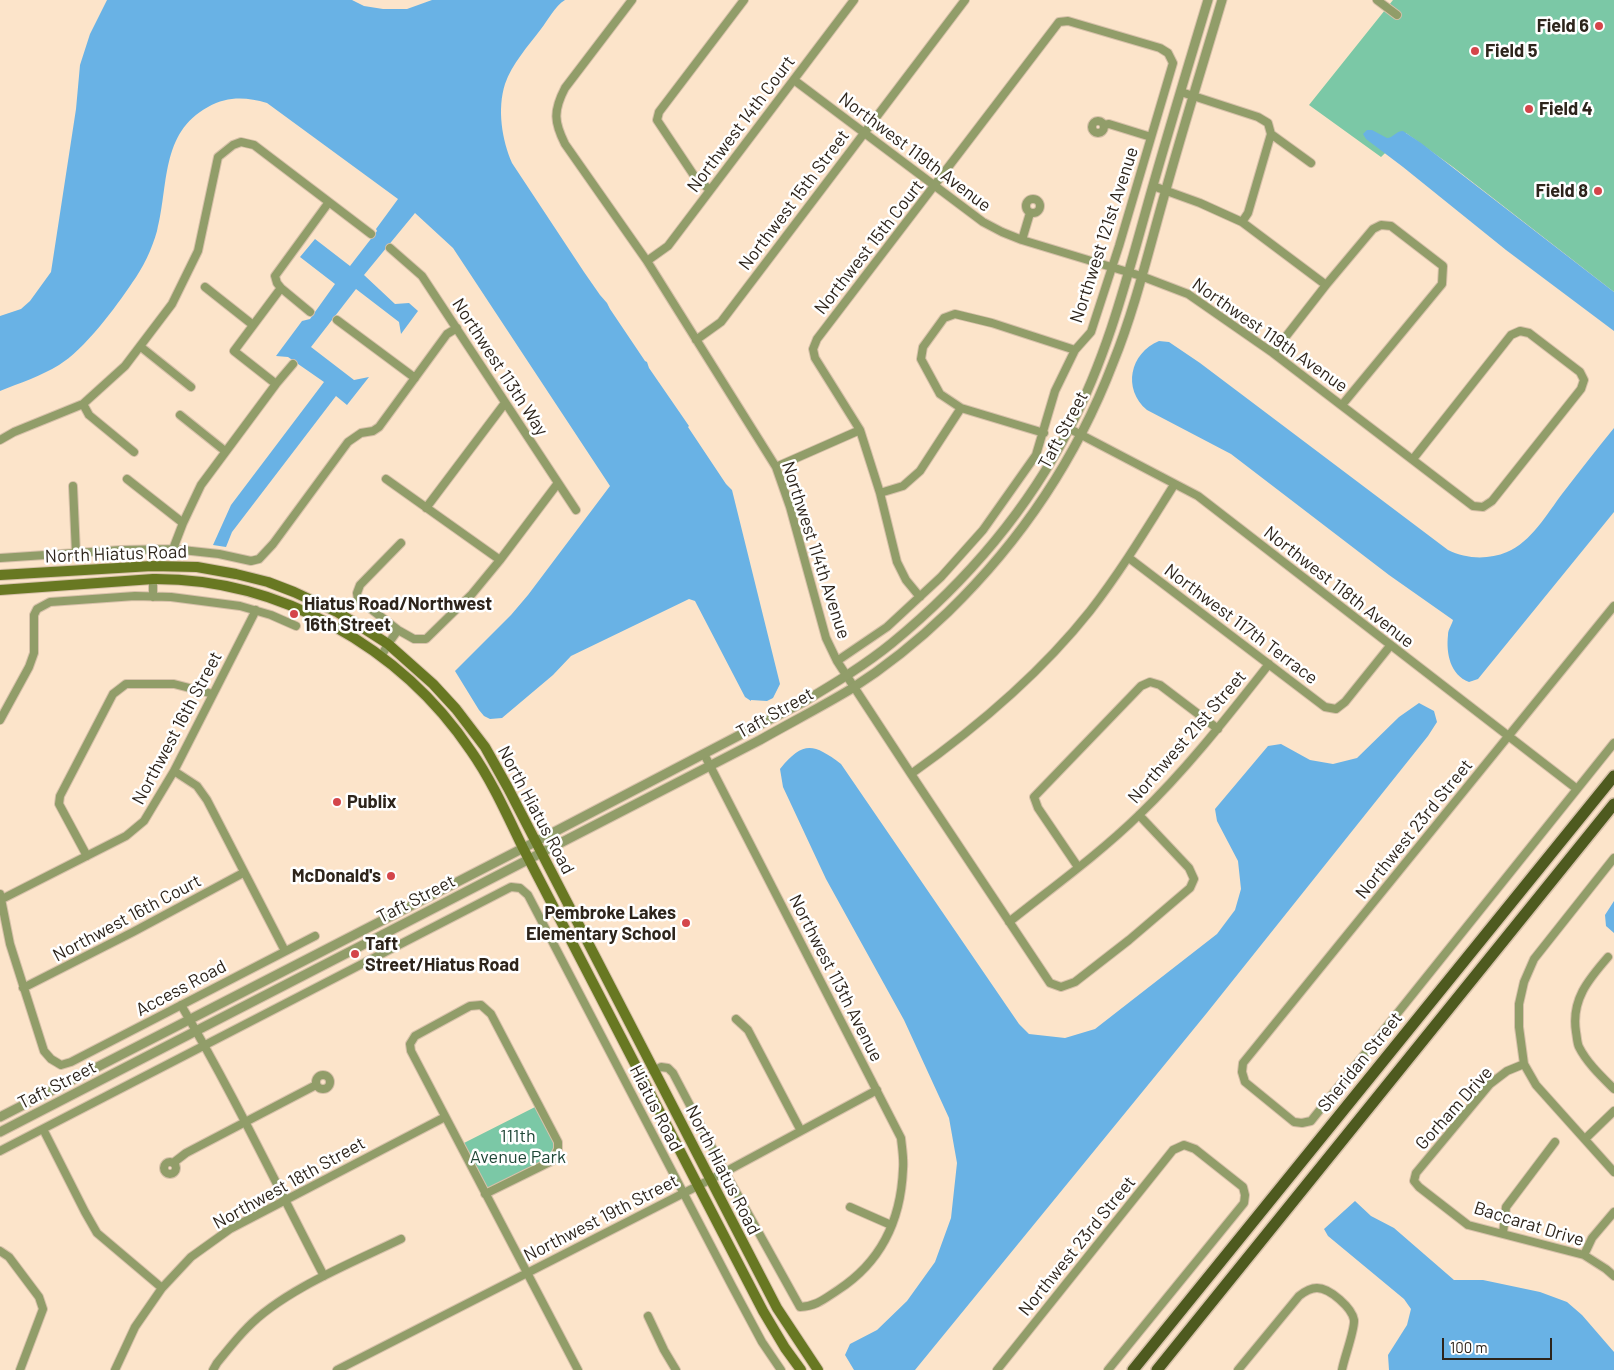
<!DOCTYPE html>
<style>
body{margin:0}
#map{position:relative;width:1614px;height:1370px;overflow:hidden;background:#fce4ca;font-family:Barlow,sans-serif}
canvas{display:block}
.scale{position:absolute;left:1442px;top:1338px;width:110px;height:22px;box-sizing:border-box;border:2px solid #2d241b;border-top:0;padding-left:6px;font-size:15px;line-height:18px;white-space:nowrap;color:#2d241b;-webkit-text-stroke:4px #fff;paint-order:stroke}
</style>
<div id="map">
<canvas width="1614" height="1370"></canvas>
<div class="scale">100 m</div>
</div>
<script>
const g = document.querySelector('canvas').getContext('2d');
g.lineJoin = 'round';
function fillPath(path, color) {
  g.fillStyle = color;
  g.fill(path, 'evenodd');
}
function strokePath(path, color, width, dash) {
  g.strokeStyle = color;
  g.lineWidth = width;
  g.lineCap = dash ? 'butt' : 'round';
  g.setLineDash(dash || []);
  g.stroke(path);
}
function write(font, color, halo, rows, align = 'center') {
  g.font = font + ' Barlow,sans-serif';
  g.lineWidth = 5;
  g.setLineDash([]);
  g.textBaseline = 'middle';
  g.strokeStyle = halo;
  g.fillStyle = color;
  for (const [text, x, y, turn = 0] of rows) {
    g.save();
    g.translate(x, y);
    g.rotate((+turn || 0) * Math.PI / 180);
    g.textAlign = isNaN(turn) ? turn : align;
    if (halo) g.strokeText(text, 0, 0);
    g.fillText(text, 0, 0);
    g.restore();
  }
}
fillPath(new Path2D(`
 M1393,0h221v292l-161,-125 -47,-34 -25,24 -72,-52z
 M539,1105l19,37 -6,19 -67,33 -25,-49z`), '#7bc8a6');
fillPath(new Path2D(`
 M107,0h245l12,6 19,3h24l25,-9h133c-10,6 -17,20 -24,29 -13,17 -29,35 -36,55 -8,25 -3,56 7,79l72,109 16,23 7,8 3,6 35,52 2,1 2,6 40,58 -1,1 38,57 6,6 48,194 -7,14 -6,3 -16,-1v1l-6,-4 -50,-96 -6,-2 -118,57 -18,19 -51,43 -12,1 -6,-3 -5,-6 -24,-39 56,-56 17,-20 82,-109 -157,-238 -38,-35 -51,62 31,29 14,-1 9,8 -17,23 -2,-12 -43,-33 -45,58 43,33 15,-3 -22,28 -11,-9 -104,136 -6,15 -13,-2 18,-40 93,-123 -36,-25 -12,-1 26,-35 8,-2 25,-35 -35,-27 15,-18 35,27 27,-35 -1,-2 22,-30 -131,-96c-21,-6 -39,-7 -59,4 -48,26 -39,79 -51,124 -5,18 -14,37 -25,52 -16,24 -48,67 -73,82 -18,11 -39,18 -59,26v-75l21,-7 9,-8 21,-29 25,-163 4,-44 10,-31z
 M1367,130h5l15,8c6,0 9,-7 16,-7l18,12 193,149v39l-108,-81 -103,-83 -37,-28 -3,-5z
 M1159,341l10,1 31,21 248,187c18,9 40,10 59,2 24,-10 40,-38 55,-58 17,-22 34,-44 52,-66v84l-136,167 -9,3c-19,-7 -23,-29 -21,-47 0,-6 4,-10 5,-15l-64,-45 -158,-121 -84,-44c-25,-21 -17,-57 12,-69z
 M1419,703l15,8 3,11 -9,14 -222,278 -291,356h-61l-9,-15 5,-11 27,-14 30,-29 28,-39 16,-44 6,-55 -8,-45 -45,-98 -78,-141 -43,-92 -3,-18c23,-28 33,-26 61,-5l178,260 10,10 36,4 30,-9 122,-95 18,-24 6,-21 -3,-28 -21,-40 -2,-12 53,-63 13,-2 29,16 23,4 24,-6 42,-41z
 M1614,901v32l-8,-7 -1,-11z
 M1355,1201l16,15 23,12 60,52h29l57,12 27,10 15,13 32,37v18h-225l-1,-15 19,-30 4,-16 -7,-10 -76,-63 -4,-7z`), '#69b2e5');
const minor = new Path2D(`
 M632,0l-67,88c-12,23 -11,34 0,56l82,117 129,206 14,40 36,131 11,23 74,113 139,209 11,4 14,-5 54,-42 61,-52 4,-9 -5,-11 -50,-53
 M1377,0l20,15
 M794,80l189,142 19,10 20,8 119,36 47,18 85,59 200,153 10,1 9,-6 89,-112 3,-9 -4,-8 -51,-39 -9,-2 -9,4 -98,124
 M1181,92l77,25 10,6 3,11 -23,79 -6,9
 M1092 127a6 6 0 1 1 12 0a6 6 0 1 1-12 0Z
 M1104,125l5,-1 42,13
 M1271,134l40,29
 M1153,186l47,17 42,19 84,63
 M710,190l-15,-13 -38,-57 2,-8 85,-112
 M1026 206a7 7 0 1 1 14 0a7 7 0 1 1-14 0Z
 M1022,240l8,-27
 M390,248l32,28 154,234
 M647,261l21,-15 186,-246
 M205,287l48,38
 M281,288l29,24
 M337,320l78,58
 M696,340l25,-18 244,-322
 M141,347l50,40
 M1273,353l53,-68 47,-56 8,-4 10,1 52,40 -1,18 -100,121
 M276,384l-42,-33 47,-63 -4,-5 -2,-7 54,-74
 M83,404l6,11 45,37
 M961,408l83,25
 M180,415l45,36
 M1070,429l128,67 379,293
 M0,440l14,-8 69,-28 42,-38 47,-62 26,-53 20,-94 15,-12 8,-3 13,3 117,89
 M776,467l84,-37
 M127,479l56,44
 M386,479l114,81
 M73,486l3,67
 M880,493l23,-7 17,-15 41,-63 -21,-14 -19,-35 2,-12 21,-29 11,-4 37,9 83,27
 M426,508l79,-105
 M401,543l-41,42 -3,8 1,6 40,31 16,9h12l46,-45 28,-34 58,-77
 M173,549l10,-26 18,-38 75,-101 17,-20
 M0,558l121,-8 52,-1 46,5 32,7 8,-2 14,-15 75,-102 13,-9 12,-2 6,-4 68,-93 10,-6
 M1129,558l196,149 11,2 9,-7 45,-56
 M153,597v-18
 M1614,606l-371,457 -1,9 3,10 49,40 8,1 9,-2 303,-378
 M381,657l7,-13 10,-14
 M837,661l50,-34 54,-50 42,-47 53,-75 19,-64 20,-41 16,-18 28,-86 54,-183 -5,-10 -8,-5 -92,-27 -9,1 -242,317 -4,10 2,9 45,72 20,63 17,69 9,18 14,17
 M0,720l29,-53 5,-14v-38l3,-6 13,-7 85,-6 36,1 69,9 31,9 25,11
 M174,771l23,15 10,14 78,151
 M911,774c65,-46 129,-100 179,-163 31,-40 57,-83 84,-126
 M87,856l-28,-52 1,-8 53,-102 13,-10h48l39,10
 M1614,858l-80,101 -10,23 -5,22v23l5,37 12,21 78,87
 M1078,867l-40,-59 -4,-11 107,-111 9,-4 10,3 58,44
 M0,894l10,50 34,107 7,8 10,6 10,-3 244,-126
 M2,899l124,-63 18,-15 30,-50 82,-161
 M1009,922c44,-35 90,-68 130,-107 48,-46 89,-99 130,-151
 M1608,957c-20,23 -37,43 -32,75 1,5 1,11 3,15 8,16 23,30 35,42
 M23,988l110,-56 110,-59
 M181,1005c52,88 96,181 143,271
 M736,1019l12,11 53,101
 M1524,1064l-17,7 -17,13 -74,89 -2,8 5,6 49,38 116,30 22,14 8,7
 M653,1071l8,-4 7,1 5,5 52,99 75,135c17,-1 24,-8 38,-17 43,-28 63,-70 65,-121 1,-10 -1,-21 -2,-31l-197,-384
 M316 1082a7 7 0 1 1 14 0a7 7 0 1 1-14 0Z
 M43,1129l42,83 12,21 65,55
 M1585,1139l29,-28
 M0,1151l511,-264 9,1 8,7 204,391 30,56 19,28
 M164 1168a6 6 0 1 1 12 0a6 6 0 1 1-12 0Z
 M173,1163l13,-10 130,-68
 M485,1194l67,-33 6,-12v-7l-67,-128 -10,-9 -11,1 -55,30 -5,8 1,7c55,107 111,213 167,319
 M850,1207l41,18
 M1503,1233l3,-26 49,-65
 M0,1251l9,6 30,40 4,12 -23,61
 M1584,1255l8,-17 22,-26
 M648,1316l16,34 12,20
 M115,1370l20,-43 27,-39 29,-31 39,-28 215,-112
 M213,1370l4,-7c10,-12 19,-24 30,-35 36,-38 107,-66 154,-89
 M337,1370l388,-198 152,-82
 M997,1370l176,-220 11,-5 11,4 48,38 2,8 -1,8 -136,167
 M1238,1370l61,-74c5,-4 12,-8 18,-8 13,0 35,20 37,32 1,10 -10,38 -12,50`);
const tertiary = new Path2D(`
 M0,1117l535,-275 270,-141c30,-18 60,-36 87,-58 73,-60 135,-132 178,-216 39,-74 59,-157 82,-238 18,-63 37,-126 56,-189
 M0,1132l760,-392c30,-17 61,-33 91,-51 33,-21 69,-50 97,-77 72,-70 129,-155 165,-249 22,-54 36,-114 52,-170 18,-65 38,-129 57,-193`);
const secondary = new Path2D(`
 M0,575l152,-9 45,1 39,7 32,8 26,10 43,20 23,14 28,18 45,40 23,25 29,38 23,41 269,520 41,62
 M0,590l153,-11c126,-1 248,68 318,172 21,30 36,64 52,97l240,463 22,37 16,22`);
const primary = new Path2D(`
 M1133,1370l481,-594
 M1157,1370l457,-566`);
strokePath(minor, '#d7c1aa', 10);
strokePath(tertiary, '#d7c1aa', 11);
strokePath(secondary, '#d7c1aa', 12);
strokePath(primary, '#d7c1aa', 14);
strokePath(minor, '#919d69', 8);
strokePath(tertiary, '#919d69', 9);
strokePath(secondary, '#687822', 10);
strokePath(primary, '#4e5a1f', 11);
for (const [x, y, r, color] of [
 [1599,26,5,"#d4454a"],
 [1475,51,5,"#d4454a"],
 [1529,109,5,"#d4454a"],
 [1598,191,5,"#d4454a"],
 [294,614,5,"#d4454a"],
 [337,802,5,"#d4454a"],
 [391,876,5,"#d4454a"],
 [686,923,5,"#d4454a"],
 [355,954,5,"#d4454a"]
]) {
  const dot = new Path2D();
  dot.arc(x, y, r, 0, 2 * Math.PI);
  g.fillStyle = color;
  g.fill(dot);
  strokePath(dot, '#fff', 2);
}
write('bold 18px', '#2d241b', '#fff', [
 ["Field 6",1589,26,"right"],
 ["Field 5",1485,51],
 ["Field 4",1539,109],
 ["Field 8",1588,191,"right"],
 ["Hiatus Road/Northwest",304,604],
 ["16th Street",304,625],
 ["Publix",347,802],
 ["McDonald's",381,876,"right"],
 ["Pembroke Lakes",676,913,"right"],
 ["Elementary School",676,934,"right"],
 ["Taft",365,944],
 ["Street/Hiatus Road",365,965]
], 'left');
write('18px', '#2d241b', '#fff', [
 ["Northwest 14th Court",741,124,-53],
 ["Northwest 119th Avenue",915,152,37],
 ["Northwest 15th Street",794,200,-53],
 ["Northwest 121st Avenue",1104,235,-72],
 ["Northwest 15th Court",869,247,-52],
 ["Northwest 119th Avenue",1270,335,35],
 ["Northwest 113th Way",500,367,57],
 ["Taft Street",1063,430,-62],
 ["Northwest 114th Avenue",816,550,72],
 ["North Hiatus Road",116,554,-2],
 ["Northwest 118th Avenue",1339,587,38],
 ["Northwest 117th Terrace",1241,624,37],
 ["Taft Street",775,713,-29],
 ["Northwest 16th Street",177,728,-62],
 ["Northwest 21st Street",1187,737,-49],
 ["North Hiatus Road",536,810,62],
 ["Northwest 23rd Street",1414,829,-51],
 ["Taft Street",416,899,-27],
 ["Northwest 16th Court",127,918,-28],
 ["Northwest 113th Avenue",836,978,63],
 ["Access Road",181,988,-28],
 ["Sheridan Street",1360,1062,-51],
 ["Taft Street",57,1085,-27],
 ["Hiatus Road",656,1108,63],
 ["Gorham Drive",1454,1108,-48],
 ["North Hiatus Road",723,1170,63],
 ["Northwest 18th Street",289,1183,-29],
 ["Northwest 19th Street",601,1218,-27],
 ["Baccarat Drive",1529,1224,17],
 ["Northwest 23rd Street",1077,1246,-51]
]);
write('18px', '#204737', '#fff', [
 ["111th",518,1136],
 ["Avenue Park",518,1157]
]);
</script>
